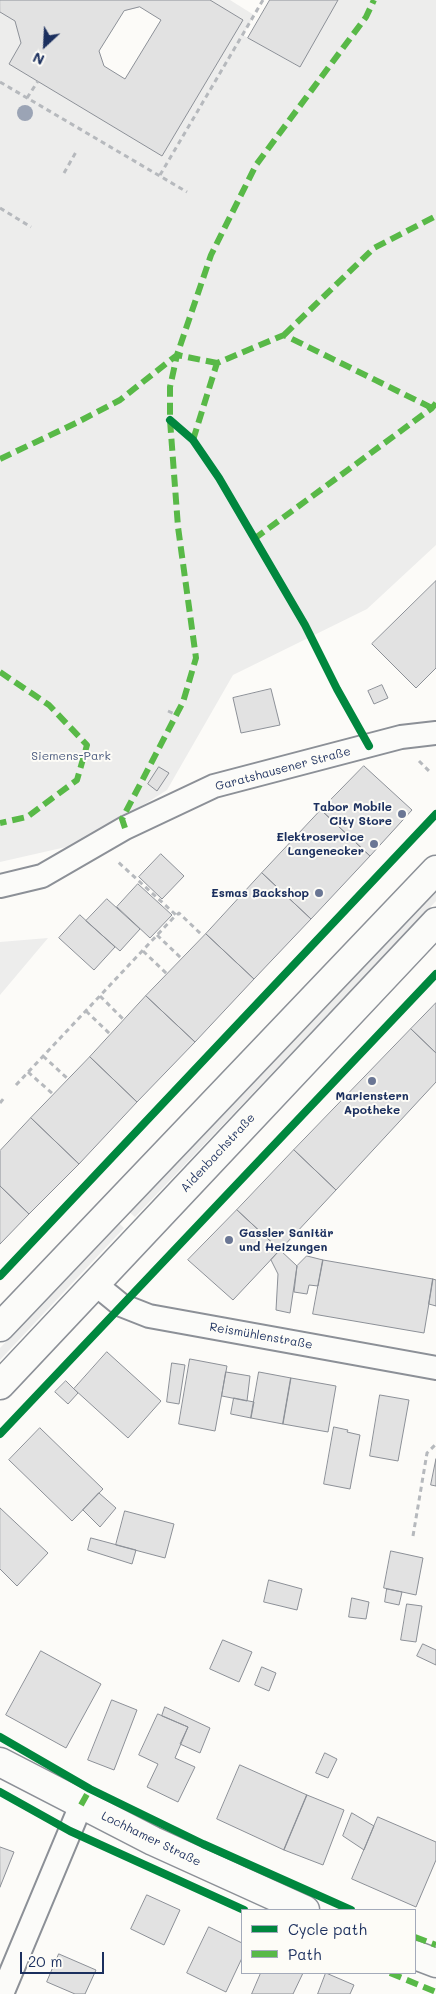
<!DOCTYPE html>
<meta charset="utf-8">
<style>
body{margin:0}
#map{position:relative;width:436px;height:1994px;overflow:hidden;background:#fcfbf8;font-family:Mali,sans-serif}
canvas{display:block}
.legend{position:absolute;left:241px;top:1909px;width:175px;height:65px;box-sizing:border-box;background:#fdfcf7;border:1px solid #a3aaba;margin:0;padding:6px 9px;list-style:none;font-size:15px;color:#1b2f5e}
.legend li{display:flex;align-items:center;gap:10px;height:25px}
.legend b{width:25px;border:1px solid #a3aaba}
.north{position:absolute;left:20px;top:20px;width:50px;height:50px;-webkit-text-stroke:4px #fdfcf7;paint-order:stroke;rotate:205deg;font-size:14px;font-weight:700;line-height:20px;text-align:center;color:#1b2f5e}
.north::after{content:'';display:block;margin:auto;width:18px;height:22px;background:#1b2f5e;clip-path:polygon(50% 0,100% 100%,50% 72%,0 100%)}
.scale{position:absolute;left:20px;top:1952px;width:84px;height:22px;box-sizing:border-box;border:2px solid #1b2f5e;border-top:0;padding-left:6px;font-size:15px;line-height:18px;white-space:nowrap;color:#1b2f5e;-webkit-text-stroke:4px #fdfcf7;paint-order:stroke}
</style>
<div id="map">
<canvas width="436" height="1994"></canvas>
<ul class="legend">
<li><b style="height:6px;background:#00873e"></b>Cycle path</li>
<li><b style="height:6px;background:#58b947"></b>Path</li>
</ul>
<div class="north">N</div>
<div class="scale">20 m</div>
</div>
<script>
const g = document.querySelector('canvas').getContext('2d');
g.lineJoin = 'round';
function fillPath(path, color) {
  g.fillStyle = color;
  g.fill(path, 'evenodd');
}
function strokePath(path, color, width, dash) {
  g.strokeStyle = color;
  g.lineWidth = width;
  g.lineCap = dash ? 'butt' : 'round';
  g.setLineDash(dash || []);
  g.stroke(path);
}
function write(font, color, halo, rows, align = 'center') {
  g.font = font + ' Mali,sans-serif';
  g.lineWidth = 4;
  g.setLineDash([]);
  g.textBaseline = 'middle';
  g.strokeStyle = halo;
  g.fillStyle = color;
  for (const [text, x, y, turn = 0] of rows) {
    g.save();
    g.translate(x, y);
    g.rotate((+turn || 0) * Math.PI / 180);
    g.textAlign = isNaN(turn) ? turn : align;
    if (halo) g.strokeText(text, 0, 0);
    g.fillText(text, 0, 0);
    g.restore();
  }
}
fillPath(new Path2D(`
 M210,0h20l24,15 -11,20 56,32 39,-67h98v545l-69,64 -134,66 -66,115 -38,24 -9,2 -54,31 -66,15v-850l15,9 6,22 -12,21 153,92 81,-136z
 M436,888v13l-301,316 -7,-6z
 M48,938l-48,57v-53z
 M118,1222l6,6 -124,132v-12z`), '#ededec');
const building = new Path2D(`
 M0,0h210l33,20 -81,136 -153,-92 12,-21 -6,-22 -15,-9zM140,7l21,13 -36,59 -21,-13 -5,-15 25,-40z
 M270,0h68l-38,67 -52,-29z
 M436,581v87l-20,20 -44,-44z
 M382,685l6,13 -14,6 -6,-13z
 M271,689l9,36 -39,8 -8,-35z
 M364,766l48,44 -42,46 -49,-46z
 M159,767l10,6 -12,18 -9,-7z
 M321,810l49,46 -59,63 -49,-46z
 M161,854l23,22 -22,23 -23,-22z
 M262,873l49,46 -57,60 -48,-45z
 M138,884l34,31 -22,23 -33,-31z
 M107,899l33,30 -20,22 -34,-30z
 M80,915l35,32 -21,23 -35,-32z
 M206,934l48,45 -59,63 -49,-46z
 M146,996l49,46 -58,60 -47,-45z
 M436,1003v50l-25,-24z
 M411,1029l25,24v29l-100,108 -42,-40z
 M90,1057l47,45 -58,62 -48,-46z
 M31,1118l48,46 -50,50 -29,-28v-35z
 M294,1150l42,40 -56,60 -43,-40z
 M0,1186l29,28 -29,30z
 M237,1210l43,40 -47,50 -45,-40z
 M280,1250l17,16 -7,47 -14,-3 2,-36 -7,-14z
 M307,1256l16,4 -5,26 -9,-1 -2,9 -13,-2 3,-26z
 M323,1260l110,19 -9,54 -111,-19z
 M433,1279l3,1v26l-7,-2z
 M107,1352l54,49 -33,37 -54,-49z
 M190,1359l37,7 -12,65 -36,-7z
 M172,1363l13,2 -6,39 -12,-2z
 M226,1372l24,4 -3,25 -25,-5z
 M259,1372l32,6 -8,46 -32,-6z
 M291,1378l45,8 -8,46 -45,-8z
 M66,1381l12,12 -10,11 -13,-12z
 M380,1395l29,5 -11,61 -28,-5z
 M234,1398l20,4 -3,16 -20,-4z
 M334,1427l14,3 -1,2 13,3 -10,54 -26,-5z
 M40,1428l63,61 -31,32 -63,-61z
 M436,1459v27l-5,-1z
 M99,1493l17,15 -16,19 -17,-17z
 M0,1508l48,45 -31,33 -17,-17z
 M125,1511l49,13 -9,34 -49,-13z
 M91,1538l45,12 -4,14 -44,-14z
 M391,1551l32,7 -7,37 -32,-7z
 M269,1580l33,9 -5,21 -33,-8z
 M387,1589l15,3 -3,13 -14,-3z
 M352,1598l17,4 -3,17 -17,-2z
 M407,1604l15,2 -6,36 -15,-2z
 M223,1640l29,12 -13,30 -29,-13z
 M423,1644l13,6v15l-19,-9z
 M41,1651l60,33 -35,64 -60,-33z
 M262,1667l14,6 -7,18 -14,-6z
 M112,1700l25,10 -23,60 -26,-10z
 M165,1707l45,21 -10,25 -20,-9 8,-17 -26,-11z
 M158,1714l30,13 -13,31 20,9 -17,35 -31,-15 11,-23 -19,-9z
 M325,1753l12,6 -9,19 -12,-5z
 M240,1765l67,30 -23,55 -67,-31z
 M307,1795l37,15 -21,55 -39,-15z
 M352,1813l22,13 -10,24 -21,-14z
 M378,1817l58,25v18l-20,47 -64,-28z
 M0,1847l14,5 -14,35z
 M147,1895l33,15 -16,35 -33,-16z
 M209,1927l33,16v15l-16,34 -39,-19z
 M59,1954l37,16 -11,24h-10l-28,-12z
 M261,1973h42l-10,21h-41z
 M326,1973l28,12 -4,9h-32z`);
fillPath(building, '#e2e2e2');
strokePath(building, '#8c9097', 1);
const minor = new Path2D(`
 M0,886l42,-10 83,-48 89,-42 187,-49 35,-4
 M94,1283l27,22 28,11 287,52
 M2,1994l79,-189`);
const tertiary = new Path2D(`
 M0,1327l436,-457
 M0,1385l436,-463`);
const secondary = new Path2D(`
 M0,1762l153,79 152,69
 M415,1955l21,8`);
strokePath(minor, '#8c9097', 26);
strokePath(tertiary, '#8c9097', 31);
strokePath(secondary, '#8c9097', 31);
strokePath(new Path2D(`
 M0,82l187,110
 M27,98l11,-17
 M64,173l12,-21
 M160,175l103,-175
 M0,208l31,19
 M168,711l9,4
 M419,761l10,10
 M177,915l2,-2 24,23
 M157,935l25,24
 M143,951l24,23
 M100,996l24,24
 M86,1011l25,24
 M43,1056l25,23
 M28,1072l26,23
 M16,1085l160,-170 -59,-54
 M0,1103l4,-5
 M413,1536l14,-83 9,-9`), '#b6b9bd', 3, [5, 4]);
strokePath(minor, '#fbfbf9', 22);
strokePath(tertiary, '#fbfbf9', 28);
strokePath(secondary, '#fbfbf9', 28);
strokePath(new Path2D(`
 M284,335l90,-87 62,-32
 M193,440l24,-77 67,-28 148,73
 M0,459l76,-36 44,-23 57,-45 34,-100 45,-90 110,-148 8,-17
 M254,539l178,-131 4,-5
 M0,672l49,33 38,40 -10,35 -50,37 -27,6
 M125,828l-3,-9 61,-117 13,-44 -18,-131 -8,-107v-33l7,-32 40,8
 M81,1805l9,-16
 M415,1937l21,8
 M390,1973l46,19`), '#58b947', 6, [12, 6]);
strokePath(new Path2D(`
 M170,420l23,20 26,38 86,147 32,64 32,57
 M0,1276l436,-462
 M0,1434l436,-460
 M0,1737l90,52 113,55 148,66
 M0,1792l70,39 174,79`), '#00873e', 8);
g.fillStyle = '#9ba4b5';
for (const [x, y] of [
 [25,113]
]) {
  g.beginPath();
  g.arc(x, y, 8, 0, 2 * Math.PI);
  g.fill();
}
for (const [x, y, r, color] of [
 [402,814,5,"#6a7694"],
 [374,844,5,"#6a7694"],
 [319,893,5,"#6a7694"],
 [372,1081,5,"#6a7694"],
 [229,1240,5,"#6a7694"]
]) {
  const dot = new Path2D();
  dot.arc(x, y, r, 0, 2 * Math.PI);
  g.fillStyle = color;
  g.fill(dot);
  strokePath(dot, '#fdfcf7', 2);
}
write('12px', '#4c5c7f', '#fdfcf7', [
 ["Siemens-Park",71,756]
]);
write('12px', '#1b2f5e', '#fdfcf7', [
 ["Garatshausener Straße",283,769,-15],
 ["Aidenbachstraße",218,1153,-47],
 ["Reismühlenstraße",261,1336,10],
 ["Lochhamer Straße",151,1839,26]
]);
write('bold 12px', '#1b2f5e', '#fdfcf7', [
 ["Tabor Mobile",392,807],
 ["City Store",392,821],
 ["Elektroservice",364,837],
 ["Langenecker",364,851],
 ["Esmas Backshop",309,893],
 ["Marienstern",372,1096,"center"],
 ["Apotheke",372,1110,"center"],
 ["Gassler Sanitär",239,1233,"left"],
 ["und Heizungen",239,1247,"left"]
], 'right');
</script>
